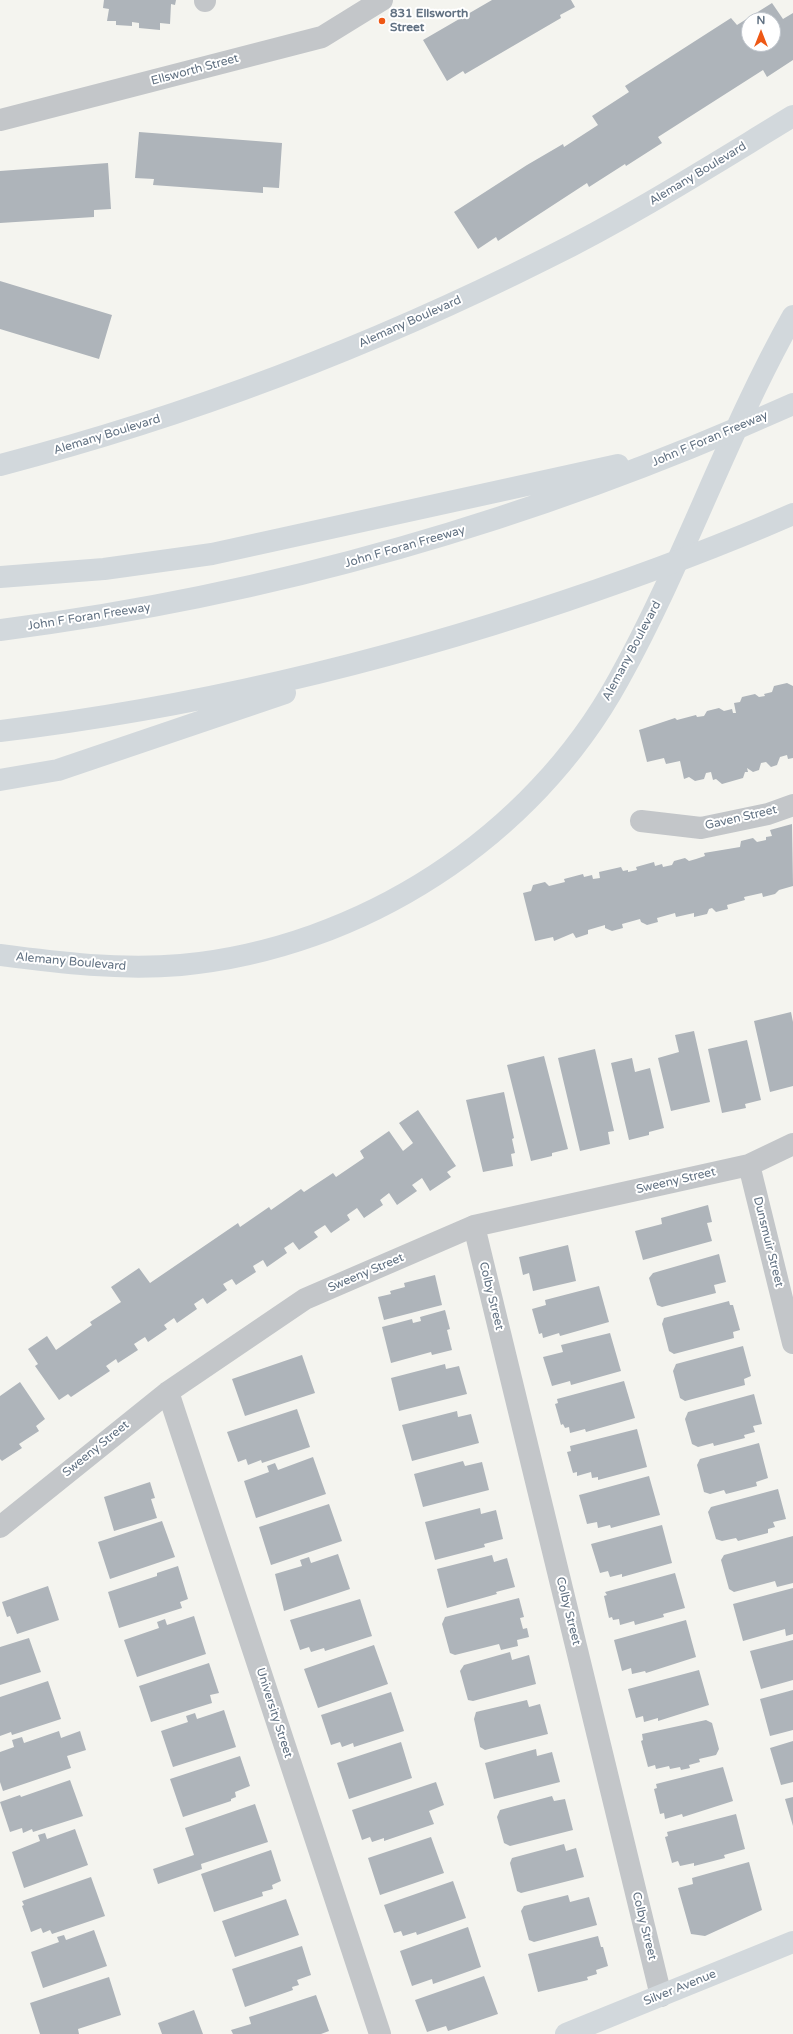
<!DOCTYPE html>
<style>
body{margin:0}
#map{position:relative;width:793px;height:2034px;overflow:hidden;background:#f4f4ef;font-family:"Varela Round",sans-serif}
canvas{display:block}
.north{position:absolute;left:741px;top:12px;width:40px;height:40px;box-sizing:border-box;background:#fff;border:1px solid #c0c6cd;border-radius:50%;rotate:0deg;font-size:11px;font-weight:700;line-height:16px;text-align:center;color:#617182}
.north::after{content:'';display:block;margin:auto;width:14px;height:18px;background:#ee5815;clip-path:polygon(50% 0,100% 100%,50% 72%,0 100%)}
</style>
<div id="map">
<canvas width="793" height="2034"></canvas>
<div class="north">N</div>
</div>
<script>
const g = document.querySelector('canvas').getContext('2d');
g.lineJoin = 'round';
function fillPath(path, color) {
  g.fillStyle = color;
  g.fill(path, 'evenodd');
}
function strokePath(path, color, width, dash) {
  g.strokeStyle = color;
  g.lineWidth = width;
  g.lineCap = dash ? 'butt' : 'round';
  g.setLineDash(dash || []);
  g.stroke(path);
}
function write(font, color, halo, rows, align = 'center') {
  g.font = font + ' "Varela Round",sans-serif';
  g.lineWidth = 4;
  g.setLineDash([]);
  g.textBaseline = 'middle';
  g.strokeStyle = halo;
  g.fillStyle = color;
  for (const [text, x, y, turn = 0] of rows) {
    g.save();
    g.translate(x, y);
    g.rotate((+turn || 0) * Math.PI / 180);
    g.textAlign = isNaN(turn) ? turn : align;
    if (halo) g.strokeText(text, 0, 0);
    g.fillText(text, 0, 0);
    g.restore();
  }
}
fillPath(new Path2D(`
 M104,0h72l-1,5 -4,-1 -1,20 -10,-1v7l-21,-2v-5l-7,-1v4l-16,-1v-4h-9l2,-12 -6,-1z
 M492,0h79l4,7 -15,8 1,3 -96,56 -2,-3 -16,10 -24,-41z
 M772,3l11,16 10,-6v47l-26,17 -4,-7 -105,67 4,6 -36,23 -1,-2 -36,23 -2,-4 -89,58 -2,-4 -18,12 -24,-37 73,-47 36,-21 1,3 34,-22 -6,-9 37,-24 -4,-6 106,-68 6,7zM749,20h24v24h-24z
 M139,132l143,11 -3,45 -16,-1v6l-110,-8 1,-6 -19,-1z
 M108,163l3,46 -17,1v7l-94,6v-52z
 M0,281l112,34 -13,44 -99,-30z
 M787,683l6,3v72l-5,1 -1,-4 -7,2 -3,8 -6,2 -5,-5 -5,1 -2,7 -6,2 -6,-4 1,4h-3l-2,6 -21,6 -6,-5 -3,1 -2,-8 -5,1 -2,6 -9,2 -6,-4 -5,2 -4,-18 -14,3 -2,-6 -17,4 -8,-32 36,-12 2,2 19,-5 1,2 7,-1 3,-5 12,-3 5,3 8,-2 1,4h3l-2,-10 6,-1 2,-5 13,-3 4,3 6,-1 -1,-2 8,-2 2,-6z
 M792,824l1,62 -14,4 -4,4 -12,3 -1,-4 -18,4 1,3 -18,5 1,4 -12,3 -4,-4 -3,1 -2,5 -13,3v-4l-18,4 -1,-4 -18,5 1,4 -11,3 -6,-3 -1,-3 -18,5 1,4 -11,3 -7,-3v-3l-17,5v4l-12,4 -3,-5 -19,8 -1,-4 -18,4 -12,-48 8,-2 2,-6 12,-3 4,4 16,-4 -1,-3 19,-5 1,3 8,-2 1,4 7,-1 -1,-6 22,-5 2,4 5,-1v2l9,-2 -1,-3 18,-5 1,4 7,-2 1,3 9,-2 2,-4 11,-3 4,3 7,-2 9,-3 -1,-3 36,-6 1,-6 12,-3 4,4 9,-2v-3l6,-1 -2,-6z
 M791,1012l2,10v64l-23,6 -16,-71z
 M694,1031l16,71 -39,9 -13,-53 21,-6 -4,-17z
 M747,1040l14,60 -16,4 1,4 -24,5 -14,-64z
 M595,1049l19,82 -6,1 2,12 -30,7 -22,-93z
 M544,1056l24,93 -16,4v3l-21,5 -24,-96z
 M632,1058l3,14 15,-4 14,60 -15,4v3l-20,5 -18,-77z
 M504,1092l10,46 -2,1 3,14 -4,1 2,12 -30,6 -17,-72z
 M418,1110l38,56 -9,6 4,5 -21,14 -8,-13 -10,7 5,6 -20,14 -8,-12 -9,7 3,5 -19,13 -7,-10 -10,7 3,5 -19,13 -6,-8 -11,7 4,5 -19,13 -6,-8 -9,6 3,5 -20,14 -4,-7 -10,6 3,6 -20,13 -4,-6 -9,5 4,6 -20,14 -4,-6 -9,6 3,5 -20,14 -3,-5 -10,7 3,4 -19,13 -3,-5 -11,7 4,6 -20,13 -2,-4 -10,7 4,5 -39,26 -3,-3 -9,6 -24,-34 3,-2 -10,-15 19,-13 9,14 36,-25 -2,-3 31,-20 -10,-15 28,-19 11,15 88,-60 2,4 29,-20 2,3 30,-21 3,3 29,-19 3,4 28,-19 -4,-7 29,-20 14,20 10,-8 -14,-20z
 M708,1205l4,17 -5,1 5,18 -69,19 -8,-29 27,-7 -1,-6z
 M568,1245l8,36 -43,10 -4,-18 -6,2 -4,-18z
 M719,1254l7,28 -12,3 2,8 -54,14 -5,-2 -8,-27 4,-5z
 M435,1275l7,30 -58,15 -6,-23 13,-3 -1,-3 15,-4 -1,-4z
 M599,1286l10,36 -49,14 -1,-3 -16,5 -1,-5 -3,1 -7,-25 14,-4 -1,-5z
 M729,1301l1,4h3l7,25 -7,2 1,6 -60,16 -5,-3 -7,-27 2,-6z
 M445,1310l5,19 -3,1 5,20 -20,5 -1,-3 -40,11 -9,-36 30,-8 1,4 8,-2 -1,-4z
 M610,1333l11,38 -50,14 -1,-4 -18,5 -9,-29 20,-5 -2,-7z
 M743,1346l8,30 -7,3 1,6 -60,16 -5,-3 -7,-27 3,-7z
 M302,1355l13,38 -70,23 -13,-37z
 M445,1364l1,5 13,-3 8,28 -68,17 -8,-33z
 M624,1381l11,37 -49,14 -1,-3 -15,4 -1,-6 -4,1 -2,-4 -2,1 -6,-21 3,-1 -1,-4z
 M20,1382l25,37 -9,7 3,5 -20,13 3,4 -20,13 -2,-2v-63z
 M754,1394l8,30 -9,2 2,6 -11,3 1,3 -31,8 -1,-3 -15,4 -6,-3 -7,-25 3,-7z
 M297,1409l13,38 -48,16 -1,-3 -13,5 -2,-6 -8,3 -11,-30z
 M457,1411l1,6 13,-3 8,29 -67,18 -10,-36z
 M637,1429l10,38 -49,13v-3l-6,1 -1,-6 -14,4v-4l-4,1 -6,-21 4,-1 -1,-5z
 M759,1443l9,35 -12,4 1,4 -31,8 -2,-4 -14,4 -6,-2 -7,-27 3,-6z
 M313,1457l13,37 -70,24 -12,-37 25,-9 -2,-6 8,-3 3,7z
 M463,1461l2,5 17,-4 7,28 -66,17 -9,-33z
 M649,1476l11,39 -49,13 -1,-3 -12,3 -1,-6 -10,2 -8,-29z
 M150,1482l5,16 -4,1 6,19 -43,13 -10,-34z
 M778,1489l8,30 -13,3 2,5 -7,2v4l-30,8 -2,-3 -14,3 -6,-2 -8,-27 3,-5z
 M329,1504l13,37 -71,24 -12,-38z
 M480,1508l1,6 15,-4 7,29 -19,5 1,3 -50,13 -10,-38z
 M162,1521l13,36 -65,22 -12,-37z
 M662,1525l10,38 -50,14v-3l-12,3 -2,-6 -8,2 -9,-29z
 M793,1536v47l-16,4 -2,-6 -41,11 -5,-3 -8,-29 3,-5z
 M338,1554l12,35 -66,22 -9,-37 27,-8 -2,-6 9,-3 2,6z
 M492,1555l2,7 13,-4 8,29 -19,5 1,2 -50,14 -10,-39z
 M178,1566l10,33 -8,3 2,6 -63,20 -11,-36 49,-16v-3z
 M675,1573l10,35 -22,6 1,3 -29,8 -1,-4 -14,4 -1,-6 -6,1 -1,-3 -3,1 -5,-22 3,-1 -2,-3z
 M48,1586l11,34 -42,14 -7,-18 -3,1 -5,-15z
 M793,1588v46l-7,2 -1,-7 -42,12 -10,-37z
 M519,1598l5,19 -4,1 3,11 4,-1 2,9 -12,3 1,6 -17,4 -2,-6 -44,11 -5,-2 -8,-29 3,-7z
 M360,1599l12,37 -47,15 -1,-3 -13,4 -2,-5 -9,3 -10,-30z
 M194,1616l12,38 -69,23 -13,-37 35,-12 -2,-6 8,-3 2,6z
 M686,1620l10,37 -50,16 -1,-2 -13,3 -1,-6 -9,3 -8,-31z
 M29,1638l12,34 -41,13v-38z
 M793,1640v40l-32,9 -11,-38z
 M374,1645l14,39 -70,24 -14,-39z
 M510,1652l2,8 17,-5 7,29 -63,17 -5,-1 -8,-29 4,-6z
 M209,1663l10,30 -9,2 2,8 -61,19 -12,-36z
 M699,1670l10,35 -51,16v-3l-14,4 -1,-6 -7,2 -8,-29z
 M48,1681l13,38 -49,16 -1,-3 -11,4v-39z
 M793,1690v40l-23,6 -10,-37z
 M391,1692l13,39 -50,16 -1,-4 -11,4 -2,-5 -9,3 -10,-30z
 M527,1700l2,7 11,-3 8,30 -63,16 -5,-3 -6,-28 2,-7z
 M224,1710l12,37 -63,20 -12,-36 27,-9 -2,-6 9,-3 2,6z
 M706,1720l6,3 7,26 -3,6 -17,4 1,3 -11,3 1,3 -9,2 -1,-3 -10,2 -1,-3 -13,3 -1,-4 -7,2 -7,-26 2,-1 -1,-6z
 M59,1731l2,7 19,-7 6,19 -19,6 4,12 -68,23 -3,-9v-30l14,-5 -2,-7 10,-3 2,6z
 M793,1741v41l-12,3 -11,-37z
 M401,1742l11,36 -63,21 -12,-36z
 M536,1749l1,7 15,-4 8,30 -66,17 -9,-36z
 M240,1756l10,30 -15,6 1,5 -5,2v2l-48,16 -13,-38z
 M723,1767l10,34 -50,16 -1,-3 -17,5 -1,-6 -4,1 -6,-25 3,-1 -1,-4z
 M70,1780l13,36 -50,16 -1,-3 -9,4 -1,-5 -12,4 -10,-30 20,-7 1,2z
 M436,1782l8,23 -15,6 5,13 -50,17v-3l-12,4 -2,-5 -8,3 -10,-30z
 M552,1796l2,5 11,-2 8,31 -63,16 -6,-3 -7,-26 3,-7z
 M793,1797v29l-8,-27z
 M255,1804l13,38 -67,22 1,5 -44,15 -5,-15 41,-14 -9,-27z
 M736,1814l9,35 -21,6 1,3 -31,8v-3l-14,3 -2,-5 -6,2 -7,-26 3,-1 -1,-4z
 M75,1829l13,36 -64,23 -12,-36 28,-11 -2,-6 7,-2 2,6z
 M431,1837l13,36 -64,22 -12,-37z
 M564,1844l2,7 10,-3 8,29 -63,16 -4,-2 -7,-28 2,-5z
 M271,1850l10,31 -9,4 1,4 -11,3 1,4 -49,16 -13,-38z
 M749,1862l13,48 -57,26 -14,-2 -13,-46 15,-4 -1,-6z
 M91,1877l14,39 -53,18 -2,-4 -7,3 -2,-5 -10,4 -9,-26 2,-1 -2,-4z
 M453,1881l13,37 -49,17 -1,-3 -13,4 -2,-5 -7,2 -10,-28z
 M568,1895l2,7 19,-5 8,28 -63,17 -5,-2 -8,-29 3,-5z
 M286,1899l13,36 -64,22 -13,-36z
 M468,1927l13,40 -48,17 -1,-5 -20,7 -12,-35z
 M94,1930l13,36 -64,22 -12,-36 28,-10 -2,-5 7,-2 2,5z
 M598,1936l3,11h2l5,19 -12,4 1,4 -10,3 1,3 -50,12 -10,-38z
 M302,1946l9,29 -14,5 2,5 -7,2 1,3 -48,17 -13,-38z
 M484,1976l14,38 -50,17 -2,-5 -19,6 -12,-32z
 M109,1977l12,38 -43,14 1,5h-39l-10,-31z
 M316,1995l13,36 -8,3h-88l-2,-4 20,-6 -2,-7z
 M194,2010l9,24h-41l-4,-11z`), '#aeb4ba');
strokePath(new Path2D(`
 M205,1v-1
 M0,120l322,-83 60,-37
 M641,821l60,7 67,-14 25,-9
 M749,1165l44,178
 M474,1226l187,770
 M168,1392l212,642
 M0,1527l168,-135 137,-93 169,-73 275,-61 44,-21`), '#c3c6c9', 22);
strokePath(new Path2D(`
 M0,465c189,-49 372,-119 547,-207 85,-42 165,-93 246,-142
 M0,955c60,8 120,15 181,10 180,-17 351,-127 438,-286 65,-117 108,-246 174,-363
 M566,2034l227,-92`), '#d2d8dc', 22);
strokePath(new Path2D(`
 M0,577l104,-8 108,-15 406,-89
 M0,630c276,-35 539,-112 793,-226
 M0,731c192,-23 381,-68 565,-130 77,-26 153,-54 228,-87
 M0,780l58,-10 227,-77`), '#d2d8dc', 22);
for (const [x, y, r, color] of [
 [382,21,4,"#ee5815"]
]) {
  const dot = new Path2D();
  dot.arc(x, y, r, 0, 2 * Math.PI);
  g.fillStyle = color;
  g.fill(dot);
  strokePath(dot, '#fff', 1.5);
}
write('bold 12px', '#617182', '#fff', [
 ["831 Ellsworth",390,14],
 ["Street",390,28]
], 'left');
write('12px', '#617182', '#fff', [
 ["Ellsworth Street",195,70,-15],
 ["Alemany Boulevard",698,174,-31],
 ["Alemany Boulevard",410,322,-24],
 ["Alemany Boulevard",107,435,-17],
 ["John F Foran Freeway",710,439,-23],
 ["John F Foran Freeway",405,547,-16],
 ["John F Foran Freeway",89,617,-9],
 ["Alemany Boulevard",632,651,-62],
 ["Gaven Street",741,818,-13],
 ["Alemany Boulevard",71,962,5],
 ["Sweeny Street",676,1181,-13],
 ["Dunsmuir Street",768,1242,76],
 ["Sweeny Street",366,1273,-23],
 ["Colby Street",491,1296,76],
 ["Sweeny Street",96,1449,-39],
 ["Colby Street",568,1611,76],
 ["University Street",274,1713,72],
 ["Colby Street",644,1926,76],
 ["Silver Avenue",680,1988,-22]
]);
</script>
